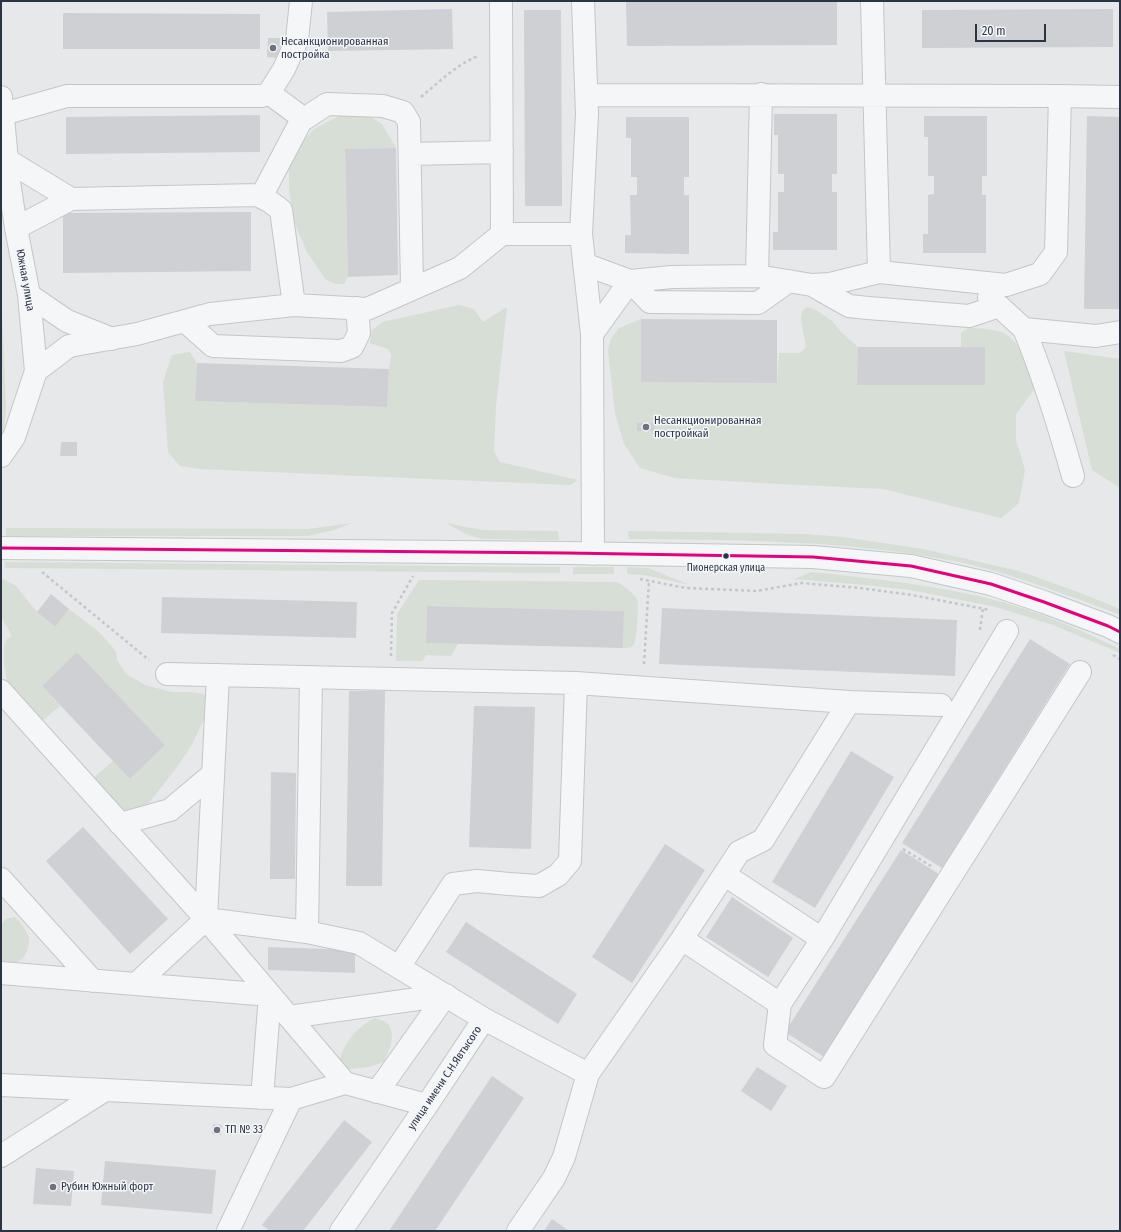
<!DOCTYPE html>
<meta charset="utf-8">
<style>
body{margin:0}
#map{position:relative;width:1121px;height:1232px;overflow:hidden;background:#e6e8ea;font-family:"Fira Sans Condensed",sans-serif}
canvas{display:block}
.frame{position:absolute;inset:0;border:2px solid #2b3445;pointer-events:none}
.scale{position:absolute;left:975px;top:24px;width:71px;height:18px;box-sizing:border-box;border:2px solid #2b3445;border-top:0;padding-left:5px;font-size:12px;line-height:14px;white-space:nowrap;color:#2b3445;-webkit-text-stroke:3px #f4f6f9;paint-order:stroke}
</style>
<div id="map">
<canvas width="1121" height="1232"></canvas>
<div class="frame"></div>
<div class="scale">20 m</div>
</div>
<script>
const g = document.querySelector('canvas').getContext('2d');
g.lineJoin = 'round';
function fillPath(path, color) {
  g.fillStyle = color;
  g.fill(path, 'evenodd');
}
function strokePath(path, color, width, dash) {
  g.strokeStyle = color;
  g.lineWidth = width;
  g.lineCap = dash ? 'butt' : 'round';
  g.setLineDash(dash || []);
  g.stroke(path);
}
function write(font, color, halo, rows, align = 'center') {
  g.font = font + ' "Fira Sans Condensed",sans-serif';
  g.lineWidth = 3;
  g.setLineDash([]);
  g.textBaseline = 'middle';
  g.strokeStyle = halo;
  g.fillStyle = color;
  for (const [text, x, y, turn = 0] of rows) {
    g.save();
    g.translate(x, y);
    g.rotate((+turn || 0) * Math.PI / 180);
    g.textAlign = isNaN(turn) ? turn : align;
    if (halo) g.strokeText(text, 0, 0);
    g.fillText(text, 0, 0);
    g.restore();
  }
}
fillPath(new Path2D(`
 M366,114l16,10 14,24 -51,1 3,128 -4,7h-8l-10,-4 -19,-28 -14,-33 -4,-31v-25l11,-19 14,-15 25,-13z
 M1,286l5,122 -3,30 -2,2z
 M459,305l15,4 9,13 24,-15 -11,99 -2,45 6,11 78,18 -8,5 -371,-16 -19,-3 -12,-14 -5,-70 9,-27 18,-3 7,11 -2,38 192,6 2,-37 2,-15 -3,-6 -18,-6 2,-13 11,-8z
 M807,307l9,3 16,11 10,12 16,14v38h127v-38h-24v-14l7,-5c10,0 29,1 37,6 16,9 26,34 34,49l-23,31v26l9,30 -6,33 -18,15 -118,-29 -123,-6 -85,-5 -35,-10 -16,-24 -9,-31 -7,-63 3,-11 8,-11 22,-9 136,63 2,-29h21l6,-6 -5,-27 1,-9z
 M1064,351l56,8v129l-28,-18z
 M352,523l-18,7 -26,6h-302v-8l302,1z
 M446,523l36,7 76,1 1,9 -77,-1 -16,-5z
 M628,531l178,3 37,3 80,12 96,22 59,21 42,17v6c-16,-7 -34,-13 -51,-19 -36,-13 -72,-26 -110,-34 -109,-22 -220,-22 -330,-23z
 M5,562l555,5v6l-555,-5z
 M573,567h41v7h-41z
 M627,567l21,1 42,17 -46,-10 -17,-1z
 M811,572c64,7 128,13 191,30 41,11 80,29 118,47v4l-67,-28 -57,-18 -86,-17 -45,-5 -71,-6z
 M1,578l14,7 22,27 17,15 15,-18 30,23 17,19 1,9 9,14 19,11 27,7h16l12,1 8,4 -1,17 -17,34 -16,23 -25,32 -14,8 -12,1 -33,-31 23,-20 17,18 35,-34 -88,-93 -35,34 18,20 -17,14 -36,-39 -3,-18v-16l2,-7 6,-4 -11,-20z
 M419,580l199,2c5,4 16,11 19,17 2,6 0,40 -3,45 -2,4 -7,4 -11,4l1,-37 -197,-5 -1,37 32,1 -7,12 -25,-1 -4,6h-26l1,-47z
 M15,917c6,6 11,12 14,21 1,3 0,6 -1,9 -2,13 -14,19 -26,16l-1,-4c0,-9 -1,-30 2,-37 3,-4 7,-4 12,-5z
 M375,1018c2,1 6,2 9,3 15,10 5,29 0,41l-16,5 -18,2 -12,-4c6,-22 16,-36 37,-47z`), '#d6ded6');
fillPath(new Path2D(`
 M626,1h211v44l-210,1z
 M452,9l1,40 -125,2 -1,-39z
 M1113,9v38l-191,1v-38z
 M524,10h37l1,196h-37z
 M63,13l197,1v35h-197z
 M268,38h12l-1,20 -12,-1z
 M774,114h63v60h-5v18h5v58h-64v-18h5v-40h6v-18h-6v-39h-4z
 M260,115v37l-194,2v-37z
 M924,116h63v60h-5v19h4v58h-63v-19h5v-39l6,-1v-18h-6v-39h-4z
 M1087,116l33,1v192h-36z
 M626,117h63v60h-5v18h5v59l-64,-1v-18h6l-1,-40h7v-18h-6v-39h-5z
 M396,148l2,127 -50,2 -3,-128z
 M251,212v59l-188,2v-60z
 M641,319l136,1v63l-136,-1z
 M858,347h127v38h-128z
 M197,363l192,6 -2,38 -192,-6z
 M637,423h18v8h-18z
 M61,442h16v14h-17z
 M51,594l18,15 -14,18 -18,-15z
 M162,597l195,5 -1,36 -195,-5z
 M427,606l197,5 -1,37 -197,-5z
 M662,608l295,12 -2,56 -296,-12z
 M1030,639l40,25 -128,204 -40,-25z
 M77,652l88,93 -35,34 -88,-93z
 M349,691h36l-3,195h-36z
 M474,706l61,1 -4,142 -62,-2z
 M851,751l43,26 -79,131 -43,-26z
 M271,772l25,1 -1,106h-25z
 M83,827l85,92 -38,35 -84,-93z
 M665,844l40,26 -73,113 -40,-26z
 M901,850l41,26 -116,182 -41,-26z
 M732,897l61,41 -25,39 -62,-40z
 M466,922l111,72 -19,30 -112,-72z
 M268,947l87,3v23l-87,-3z
 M757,1067l30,19 -16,25 -30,-20z
 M492,1076l32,22 -89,133h-46z
 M344,1120l28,22 -69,89h-33l-8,-6z
 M213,1124l9,1 -1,10 -9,-1z
 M105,1161l111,9 -4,44 -111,-9z
 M36,1168l38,3 -3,35 -38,-2z
 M552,1219l17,12h-25z`), '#ced0d3');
const minor = new Path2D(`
 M501,1l1,233
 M583,1l4,113 -6,120 11,100 1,220
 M269,93l35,26
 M587,95l473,1
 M1,97l8,84 7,47 13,67 7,76 -22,66 -13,19
 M3,114l64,-18h195l7,-3 15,-24 13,-29 4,-39
 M410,154l92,-2
 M7,160l64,39
 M261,197l40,-76 26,-17 56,2 20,6 6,10 3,166
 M16,228l55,-29 186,-4 12,6 12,9 13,95
 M584,264l46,17 42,-4 85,-1 55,9 18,-1 49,-12 -7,-271
 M879,272l127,13 34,-11 16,-22 4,-156 60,1
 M757,276l4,-182
 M812,285l37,21 19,2 101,8 30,-10
 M29,295l38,26 45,18
 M989,297l35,32 72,7 24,-4
 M185,321l28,25 128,5 11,-4 7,-14 -2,-25
 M1024,329c20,48 35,97 49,147
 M592,334l38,-53 20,21 108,1 31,-22
 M36,371l33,-25 68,-12 73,-20 84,-9 73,4 93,-41 42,-34h79
 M1,548l566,5 246,4 98,9 80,18 53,18 64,24 12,6
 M167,674l409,9 273,19 92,3
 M1,691l205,228 12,-244
 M120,824l50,-14 43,-36
 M725,875l97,64
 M1,879l92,102
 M206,919l101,13 52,11 125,76
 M206,919l139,164
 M307,932l4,-255
 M682,939l98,65 -5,41 49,32 256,-405
 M399,967l54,-83 24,-3 32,3 30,2 19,-11 12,-14 6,-178
 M1,973l269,22 -8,103
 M136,984l70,-65
 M780,1004l42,-65 185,-308
 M289,1017l157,-22
 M1,1085l104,5
 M377,1092l69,-97
 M1,1156l104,-66 186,9 54,-16 82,22
 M228,1231l63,-132
 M341,1231l86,-126 57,-86 104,55 94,-135 57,-87 24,-12 86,-138
 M518,1231l36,-53 10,-21 24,-83`);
strokePath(minor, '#c4c6c8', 24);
strokePath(new Path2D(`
 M421,97c18,-15 35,-32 57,-41
 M42,572l107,88
 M640,579l46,9 70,3 46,-8 58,5 52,7 78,15
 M980,630l3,-22
 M1113,655l7,4
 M391,656l1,-43 21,-37
 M644,664l5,-84
 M903,849l28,17`), '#c5c6ca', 2.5, [3, 3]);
strokePath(minor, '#f5f6f7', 22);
strokePath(new Path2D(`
 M1,548l566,5 246,4 98,9 80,18 53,18 64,24 12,6`), '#e5007d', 3);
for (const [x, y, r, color] of [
 [273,48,4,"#6c737f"],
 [646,427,4,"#6c737f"],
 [726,556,3.5,"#2b3445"],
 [217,1130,4,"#6c737f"],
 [53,1187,4,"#6c737f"]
]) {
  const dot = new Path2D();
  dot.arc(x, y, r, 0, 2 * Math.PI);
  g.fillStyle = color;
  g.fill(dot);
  strokePath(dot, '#f4f6f9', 1.5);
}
write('10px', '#2b3445', '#f4f6f9', [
 ["Пионерская улица",726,568]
]);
write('11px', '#2b3445', '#f4f6f9', [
 ["Несанкционированная",281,42],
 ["постройка",281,55],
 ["Несанкционированная",654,421],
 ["постройкай",654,434],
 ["ТП № 33",225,1130],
 ["Рубин Южный форт",61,1187]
], 'left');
write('11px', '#2b3445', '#f4f6f9', [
 ["Южная улица",25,280,80],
 ["улица имени С.Н.Явтысого",445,1078,-56]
]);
</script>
